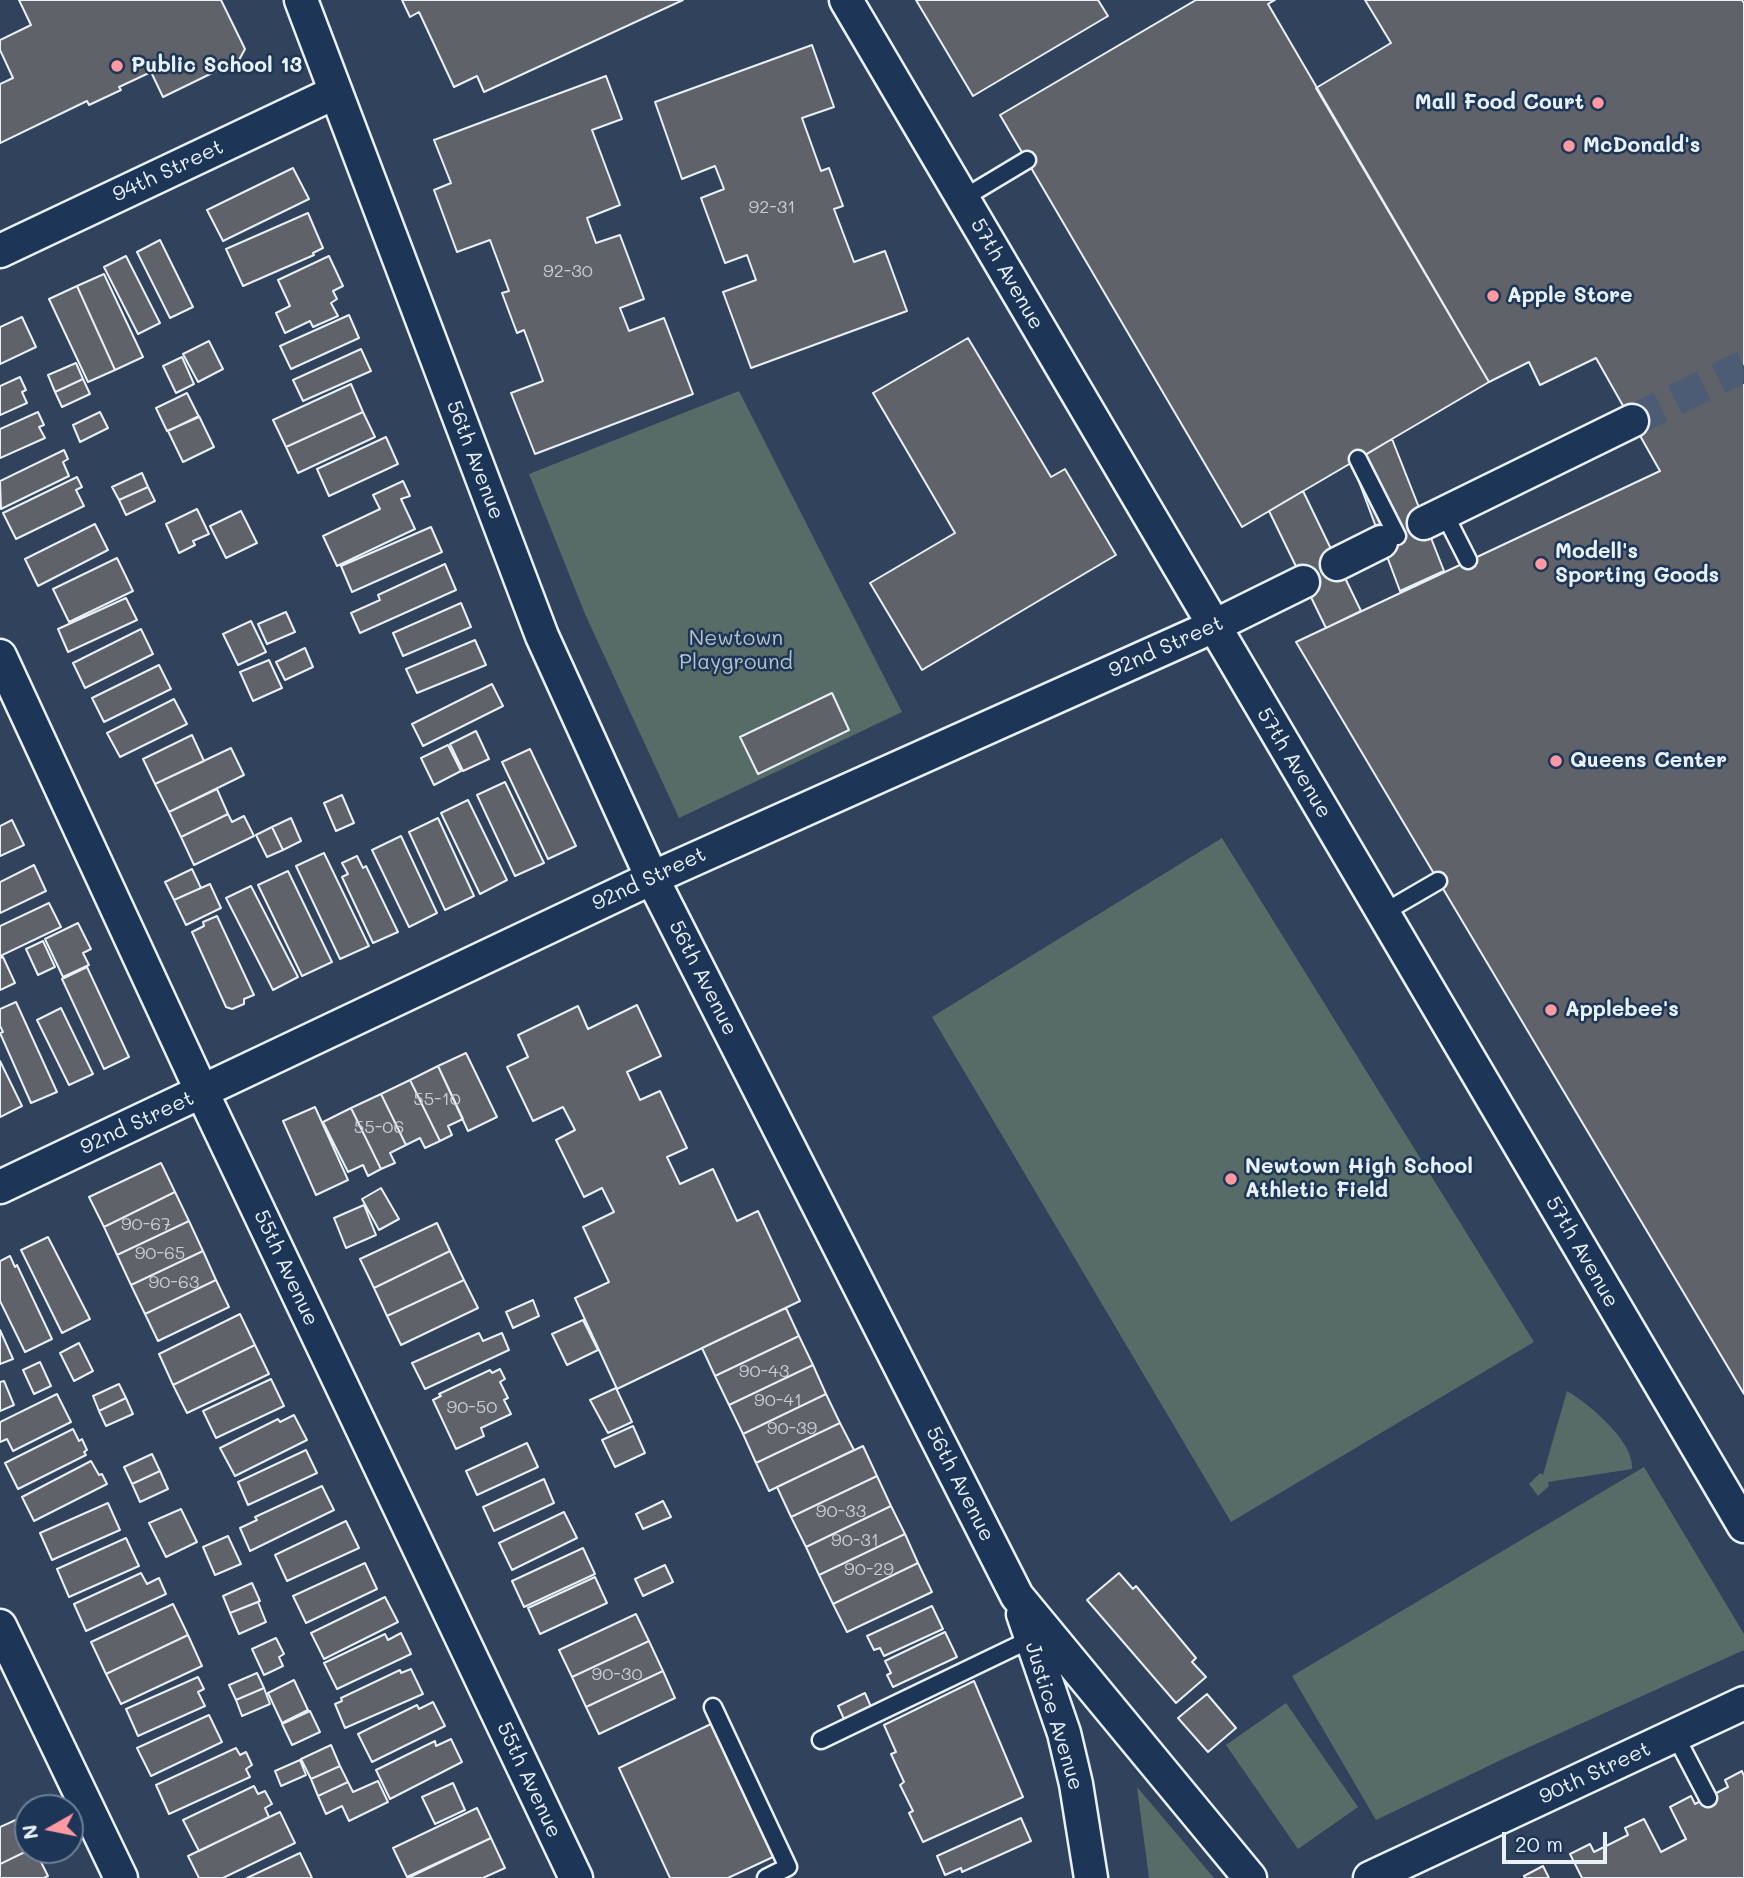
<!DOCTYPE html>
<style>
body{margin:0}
#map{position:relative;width:1744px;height:1878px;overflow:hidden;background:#31425d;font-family:Mali,sans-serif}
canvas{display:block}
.north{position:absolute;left:14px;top:1794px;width:70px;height:70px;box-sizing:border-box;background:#1d3557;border:2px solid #6e8097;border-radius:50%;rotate:261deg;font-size:19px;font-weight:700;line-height:28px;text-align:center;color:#e8f1f8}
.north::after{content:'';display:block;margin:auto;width:24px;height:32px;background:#ff9aa2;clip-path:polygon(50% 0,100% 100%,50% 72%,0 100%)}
.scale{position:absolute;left:1502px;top:1832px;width:105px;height:32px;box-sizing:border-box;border:4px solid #e8f1f8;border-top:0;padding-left:9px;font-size:21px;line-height:24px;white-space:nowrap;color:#e8f1f8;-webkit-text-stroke:5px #1d3557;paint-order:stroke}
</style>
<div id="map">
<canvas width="1744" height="1878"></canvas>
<div class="north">N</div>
<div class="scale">20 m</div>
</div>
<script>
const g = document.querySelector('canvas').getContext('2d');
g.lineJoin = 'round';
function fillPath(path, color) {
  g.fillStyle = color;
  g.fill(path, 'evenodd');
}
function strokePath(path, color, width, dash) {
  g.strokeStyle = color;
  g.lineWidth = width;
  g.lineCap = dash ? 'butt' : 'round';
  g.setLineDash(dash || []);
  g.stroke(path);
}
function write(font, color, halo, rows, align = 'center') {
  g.font = font + ' Mali,sans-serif';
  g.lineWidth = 5;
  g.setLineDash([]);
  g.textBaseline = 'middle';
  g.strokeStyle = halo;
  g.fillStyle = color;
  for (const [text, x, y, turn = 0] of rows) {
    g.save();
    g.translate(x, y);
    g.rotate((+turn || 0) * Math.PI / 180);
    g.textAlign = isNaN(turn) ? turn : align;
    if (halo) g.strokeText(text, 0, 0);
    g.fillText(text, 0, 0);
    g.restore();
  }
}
fillPath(new Path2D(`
 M739,391l163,321 -223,106 -94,-204 -56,-140z
 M1222,838l312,504 -303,180 -299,-505z
 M1567,1391c21,12 68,51 65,78l-84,13 1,4 -11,10 -9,-12 11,-11 3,2z
 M1644,1467l100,167v16l-239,108 -129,62 -84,-144z
 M1286,1703l72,104 -60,42 -72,-104z
 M1137,1787l77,91h-65z`), '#586c67');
const building = new Path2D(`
 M19,0h202l24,49 -6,11 -76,37 -12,-25 -32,15 2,3 -32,15 -2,-4 -87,42v-59l13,-6 -13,-28v-10l31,-15z
 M402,0h281l-199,92 -7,-16 -23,11 -35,-75 -9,5z
 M916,0h182l10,16 -135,80z
 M1196,0h79l-7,4 221,378 -247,145 -242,-412z
 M1365,0h377l2,3v1391l-448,-752 364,-171 -64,-113 -56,27 -11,-23 -40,20 -173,-294 75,-45z
 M812,45l22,62 -32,11 19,53 8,-3 14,38 -9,3 20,53 31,-11 22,60 -156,57 -28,-76 33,-12 -9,-25 -22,8 -24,-65 23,-9 -9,-23 -33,13 -27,-77z
 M606,76l16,43 -30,11 28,75 -33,13 9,25 24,-8 24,64 -24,9 9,23 35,-13 29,76 -158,60 -24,-61 32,-12 -19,-51 -7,3 -15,-40 7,-2 -19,-51 -33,12 -23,-62 17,-7 -17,-43z
 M293,168l16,31 -86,42 -16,-31z
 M308,213l15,35 -10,5 1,2 -71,31 -17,-37z
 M160,240l33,67 -23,11 -33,-66z
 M126,256l34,67 -22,11 -34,-67z
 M329,256l14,30 -10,5 4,8 -6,4 7,13 -25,11 -3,-6 -25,12 -9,-20 14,-7 -12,-26z
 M104,274l39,83 -28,13 -38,-84z
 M77,286l38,84 -27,12 -39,-83z
 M349,315l10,23 -68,31 -11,-23z
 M22,317l14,30 -36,17v-37z
 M968,338l83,139 14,-8 51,86 -194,115 -52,-87 85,-50 -82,-140z
 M209,341l14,28 -25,13 -15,-28z
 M361,349l10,22 -68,30 -10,-21z
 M182,357l12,27 -18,9 -13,-27z
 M76,363l7,16 -28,13 -7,-17z
 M20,377l6,13 -4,2 5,11 -27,12v-29z
 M83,379l7,15 -28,13 -7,-15z
 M351,384l12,28 -77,35 -13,-27z
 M187,393l12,24 -32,14 -11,-23z
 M38,412l6,13 -5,2 6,11 -45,20v-29z
 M100,412l8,16 -28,14 -7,-17z
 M363,412l12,25 -77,36 -12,-26z
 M199,416l15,31 -31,15 -15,-31z
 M386,437l12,27 -69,32 -12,-27z
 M1392,439l52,132 -44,20 -48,-128z
 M64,450l4,9 -5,3 6,14 -68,33 -1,-28z
 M142,473l6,14 -29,13 -7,-13z
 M77,477l5,10 -6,3 8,16 -68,33 -13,-26z
 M403,481l7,15 -9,3 14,30 -78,37 -14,-30 57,-27 -7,-14z
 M148,487l7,14 -29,14 -7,-15z
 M1303,491l58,120 -35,17 -57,-117z
 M197,509l12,25 -16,7 2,4 -16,8 -13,-29z
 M241,511l16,32 -31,15 -16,-32z
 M95,524l13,26 -70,36 -13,-27z
 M431,527l11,25 -90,40 -11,-26z
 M117,558l16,33 -64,31 -16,-33z
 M445,564l11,26 -96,43 -9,-20 29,-13 -2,-5z
 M126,598l11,22 -69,32 -10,-23z
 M461,603l10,24 -68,29 -10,-23z
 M286,612l9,20 -28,12 -9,-20z
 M251,621l15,31 -28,13 -15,-31z
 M141,629l12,25 -68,34 -12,-25z
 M475,640l11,25 -69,28 -11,-24z
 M305,648l8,19 -28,13 -9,-18z
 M269,660l13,28 -29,13 -13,-29z
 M159,665l12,24 -67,33 -12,-24z
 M492,684l11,22 -80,40 -11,-22z
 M832,693l17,37 -91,44 -18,-37z
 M174,699l13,25 -67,33 -13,-24z
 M476,731l13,28 -26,12 -13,-27z
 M192,735l12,26 -49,23 -12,-25z
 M448,745l13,26 -27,14 -13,-27z
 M231,748l13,27 -75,37 -14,-28z
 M530,749l46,97 -28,13 -46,-97z
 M505,782l39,81 -29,13 -38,-81z
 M217,789l11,25 -47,23 -12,-25z
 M342,795l12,28 -18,8 -12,-28z
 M468,800l39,80 -27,14 -39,-81z
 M228,814l4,8 12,-6 10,20 -60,29 -13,-28z
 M291,818l10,23 -18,9 -11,-23z
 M438,818l36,78 -29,14 -36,-78z
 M12,820l12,25 -24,11v-30z
 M272,827l11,23 -16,7 -11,-22z
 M401,836l36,77 -28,14 -37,-77z
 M324,853l45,93 -29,13 -44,-93z
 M357,856l6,12 3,-2 32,66 -25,11 -31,-66 6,-3 -6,-11z
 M34,865l12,26 -46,22v-31z
 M192,869l9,19 -27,12 -9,-18z
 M288,871l44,91 -30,14 -44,-91z
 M210,884l11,24 -35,17 -12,-25z
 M251,886l47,91 -25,13 -47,-92z
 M49,903l12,24 -61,29v-30z
 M217,916l37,79 -10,4v5l-12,5 -6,-2 -34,-75 12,-6 -1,-4z
 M78,923l13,26 -8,4 6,12 -26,12 -18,-38z
 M43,941l12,26 -17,8 -12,-26z
 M3,957l12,26 -15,7v-32z
 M87,967l42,90 -25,12 -42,-90z
 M16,1002l41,90 -26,11 -31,-70 3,-1 -3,-6v-17z
 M637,1005l24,51 -34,16 13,28 20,-9 27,57 -20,9 13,27 33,-15 24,52 21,-10 42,90 -183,88 -42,-91 34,-16 -26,-55 31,-15 -12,-24 -18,9 -28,-57 19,-10 -12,-23 -30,14 -26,-54 21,-10 -10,-22 60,-29 10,23z
 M61,1008l32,66 -24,11 -32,-65z
 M466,1053l31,64 -29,14 -30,-65z
 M0,1061l22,45 -22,11z
 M438,1066l25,53 -15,7 4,9 -12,6 -30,-61z
 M410,1080l30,61 -15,7 -5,-10 -14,7 -25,-51z
 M381,1094l25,51 -16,8 5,10 -14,6 -30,-61z
 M315,1107l33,73 -32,15 -33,-74z
 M351,1108l30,61 -13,7 -5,-11 -15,7 -25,-50z
 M161,1163l14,29 -71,35 -15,-30z
 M381,1188l18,31 -20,11 -17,-31z
 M175,1192l14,29 -72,34 -13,-28z
 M364,1205l12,30 -30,13 -12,-30z
 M189,1221l14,30 -72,34 -14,-30z
 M437,1223l13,28 -76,37 -14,-29z
 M48,1237l42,82 -28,14 -41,-83z
 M203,1251l13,29 -71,34 -14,-29z
 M450,1251l14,29 -77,36 -13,-28z
 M10,1256l5,11 2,-2 35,74 -27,13 -25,-51v-40z
 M216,1280l13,27 -71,34 -13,-27z
 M464,1280l14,28 -77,37 -14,-29z
 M533,1300l6,16 -26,12 -7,-16z
 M786,1308l13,28 -84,40 -13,-28z
 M240,1314l15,31 -82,40 -14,-31z
 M583,1320l15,30 -31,15 -15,-31z
 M0,1330l13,29 -13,5z
 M479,1333l4,8 19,-8 7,17 -84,39 -13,-26z
 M799,1336l14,29 -84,40 -14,-29z
 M79,1343l14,28 -19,10 -14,-28z
 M255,1345l14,29 -82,39 -14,-28z
 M40,1362l11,24 -17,8 -11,-24z
 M813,1365l13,29 -83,40 -14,-29z
 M500,1369l5,10 -5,3 8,16 -4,2 7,14 -30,14 3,8 -28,13 -23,-49 8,-4 -2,-2 51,-24 2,3z
 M271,1379l13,27 -68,32 -13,-27z
 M4,1381l10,24 -14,6v-29z
 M119,1384l7,14 -27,13 -6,-15z
 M616,1388l16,34 -24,11 -18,-33z
 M57,1394l14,28 -58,29 -6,-12 -7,3v-20z
 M826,1394l14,29 -84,40 -13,-29z
 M126,1398l7,16 -27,12 -7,-15z
 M294,1415l13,25 -72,36 -15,-28 58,-29 2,3z
 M840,1423l14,27 -85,41 -13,-28z
 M633,1426l12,27 -30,14 -13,-27z
 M73,1429l6,12 3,-2 5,11 -3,2 2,3 -68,34 -13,-26z
 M527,1443l11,24 -61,28 -11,-24z
 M863,1446l14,30 -86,41 -14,-30z
 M306,1450l11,23 -69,32 -10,-23z
 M152,1454l8,17 -28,13 -8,-17z
 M91,1461l8,14 3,-1 5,10 -73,37 -12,-24z
 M160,1471l8,18 -28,13 -8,-18z
 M877,1476l14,30 -85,41 -15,-30z
 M544,1479l10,24 -60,28 -11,-24z
 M322,1486l12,24 -84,41 -10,-23 17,-8 -2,-3z
 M663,1501l8,16 -28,12 -7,-15z
 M108,1503l12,27 -68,30 -12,-27z
 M891,1506l14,28 -86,41 -13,-28z
 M181,1509l16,33 -31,15 -17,-34z
 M564,1512l13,26 -65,32 -13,-27z
 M346,1521l13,27 -72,33 -12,-26z
 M905,1534l13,29 -85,41 -14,-29z
 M228,1536l13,28 -26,11 -12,-28z
 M126,1538l13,28 -70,31 -12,-28z
 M583,1548l12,26 -71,33 -12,-26z
 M365,1563l12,26 -71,34 -13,-27z
 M918,1563l14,29 -85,40 -14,-28z
 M665,1565l8,17 -30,14 -8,-17z
 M141,1573l6,11 12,-6 7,16 -80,37 -12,-27z
 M1119,1573l14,16 3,-3 60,72 -4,4 14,15 -30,26 -89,-103z
 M595,1577l12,26 -67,31 -12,-26z
 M252,1583l8,18 -30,12 -7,-17z
 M385,1597l13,25 -74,37 -13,-26z
 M258,1602l8,20 -27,12 -9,-21z
 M173,1604l15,31 -82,39 -15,-32z
 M932,1606l11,23 -59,27 -4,-8 -6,2 -7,-14z
 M636,1614l13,27 -77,36 -13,-27z
 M945,1632l12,25 -64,30 -6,-12 4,-2 -6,-12z
 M401,1633l10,21 -74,35 -13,-26 61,-29 3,6z
 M188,1635l14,31 -81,38 -15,-30z
 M276,1638l8,16 -5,3 4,9 -19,9 -12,-26z
 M649,1641l14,30 -77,36 -14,-30z
 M411,1669l12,25 -78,34 -10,-24 7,-3 -1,-3 59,-28 1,3z
 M663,1671l12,27 -76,36 -13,-27z
 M257,1673l7,15 -28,12 -7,-15z
 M198,1677l6,12 -6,3 7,14 -67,30 -12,-27z
 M294,1680l14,30 -26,13 -14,-30z
 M974,1681l49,116 -100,45 -14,-29 4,-2 -13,-26 4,-3 -13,-28 5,-2 -12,-27z
 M264,1688l6,16 -28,12 -6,-16z
 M865,1693l7,16 -27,12 -7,-15z
 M1207,1694l29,34 -28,24 -30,-34z
 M433,1702l12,24 -73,36 -14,-28 59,-29 2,4z
 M310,1711l10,21 -28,13 -10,-21z
 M209,1715l13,27 -71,34 -14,-28z
 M711,1724l62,133 -45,21h-58l-51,-110z
 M451,1739l11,23 -72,37 -14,-29 59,-29 1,5z
 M331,1745l9,21 -29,13 -10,-20z
 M236,1748l4,7 6,-3 6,13 -6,4 4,8 -81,37 -13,-29z
 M300,1760l6,15 -25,11 -6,-15z
 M340,1766l8,16 -30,14 -7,-17z
 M1742,1771l2,5v102h-162l-12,-24 20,-10 4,8 34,-17 -3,-7 19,-9 17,33 25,-13 -16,-32 21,-11 4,8 33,-17 -3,-7z
 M378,1781l10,21 -39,19 -7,-15 -16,8 -8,-18 30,-14 5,10z
 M453,1783l12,27 -30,14 -13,-27z
 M254,1786l4,8 7,-3 7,13 -7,4 4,9 -70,34 -16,-31z
 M477,1808l14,30 -84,39 -14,-29z
 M280,1812l15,31 -72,35h-24l-11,-22z
 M20,1818l8,17 1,15 -29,14v-37z
 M1021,1818l10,23 -69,31 -1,-4 -16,7 -8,-19z
 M491,1838l14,30 -22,10h-75z
 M29,1850h6l13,26 -4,2h-44v-14z
 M300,1853l12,25h-65z
 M1543,1866l6,12h-24l-1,-2z`);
fillPath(building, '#60626a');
strokePath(building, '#e8f1f8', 2);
strokePath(new Path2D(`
 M1632,421l112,-55`), '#4c5c74', 32, [32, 16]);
const lane = new Path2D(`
 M962,199l65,-39
 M1358,459l39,77
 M1444,513l24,47
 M1383,913l55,-32
 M713,1707l75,160 -22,11
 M1675,1735l33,63
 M821,1740l210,-101`);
const street = new Path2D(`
 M301,0l241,636 110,242 365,718 233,282
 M846,0l898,1526
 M0,251l336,-159
 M1424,523l208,-102
 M1337,564l44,-22
 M0,656l202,436 374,786
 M0,1187l652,-309 562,-252 89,-44
 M1023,1614l41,119 12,51 15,94
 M0,1626l121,252
 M1370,1878l374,-175`);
strokePath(lane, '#e8f1f8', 21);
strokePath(street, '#e8f1f8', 37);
strokePath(lane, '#1d3557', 16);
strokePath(street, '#1d3557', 32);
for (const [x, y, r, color] of [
 [117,66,7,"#ff9aa2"],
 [1598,103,7,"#ff9aa2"],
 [1569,146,7,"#ff9aa2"],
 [1493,296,7,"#ff9aa2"],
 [1541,564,7,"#ff9aa2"],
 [1556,761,7,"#ff9aa2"],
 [1551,1010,7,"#ff9aa2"],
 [1231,1179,7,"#ff9aa2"]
]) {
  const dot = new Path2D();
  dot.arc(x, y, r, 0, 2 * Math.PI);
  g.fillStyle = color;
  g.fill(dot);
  strokePath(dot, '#1d3557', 2.5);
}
write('18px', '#c6cdd4', null, [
 ["92-31",772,207],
 ["92-30",568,271],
 ["55-10",437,1099],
 ["55-06",379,1127],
 ["90-67",146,1224],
 ["90-65",160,1253],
 ["90-63",174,1282],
 ["90-43",764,1371],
 ["90-41",778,1400],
 ["90-50",472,1407],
 ["90-39",792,1428],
 ["90-33",841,1511],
 ["90-31",855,1540],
 ["90-29",869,1569],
 ["90-30",617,1674]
]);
write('bold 21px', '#e8f1f8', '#1d3557', [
 ["Public School 13",131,66],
 ["Mall Food Court",1584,103,"right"],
 ["McDonald's",1583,146],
 ["Apple Store",1507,296],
 ["Modell's",1555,552],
 ["Sporting Goods",1555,576],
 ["Queens Center",1570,761],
 ["Applebee's",1565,1010],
 ["Newtown High School",1245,1167],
 ["Athletic Field",1245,1191]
], 'left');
write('21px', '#e8f1f8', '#1d3557', [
 ["94th Street",168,171,-25],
 ["57th Avenue",1007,274,60],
 ["56th Avenue",475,460,69],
 ["92nd Street",1166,647,-24],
 ["57th Avenue",1294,763,59],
 ["92nd Street",649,879,-25],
 ["56th Avenue",703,978,63],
 ["92nd Street",137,1123,-25],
 ["57th Avenue",1582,1252,60],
 ["55th Avenue",286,1268,65],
 ["56th Avenue",960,1484,63],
 ["Justice Avenue",1054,1716,73],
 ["90th Street",1595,1773,-25],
 ["55th Avenue",529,1780,65]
]);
write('21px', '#b6c2c5', '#1d3557', [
 ["Newtown",736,639],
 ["Playground",736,663]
]);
</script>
